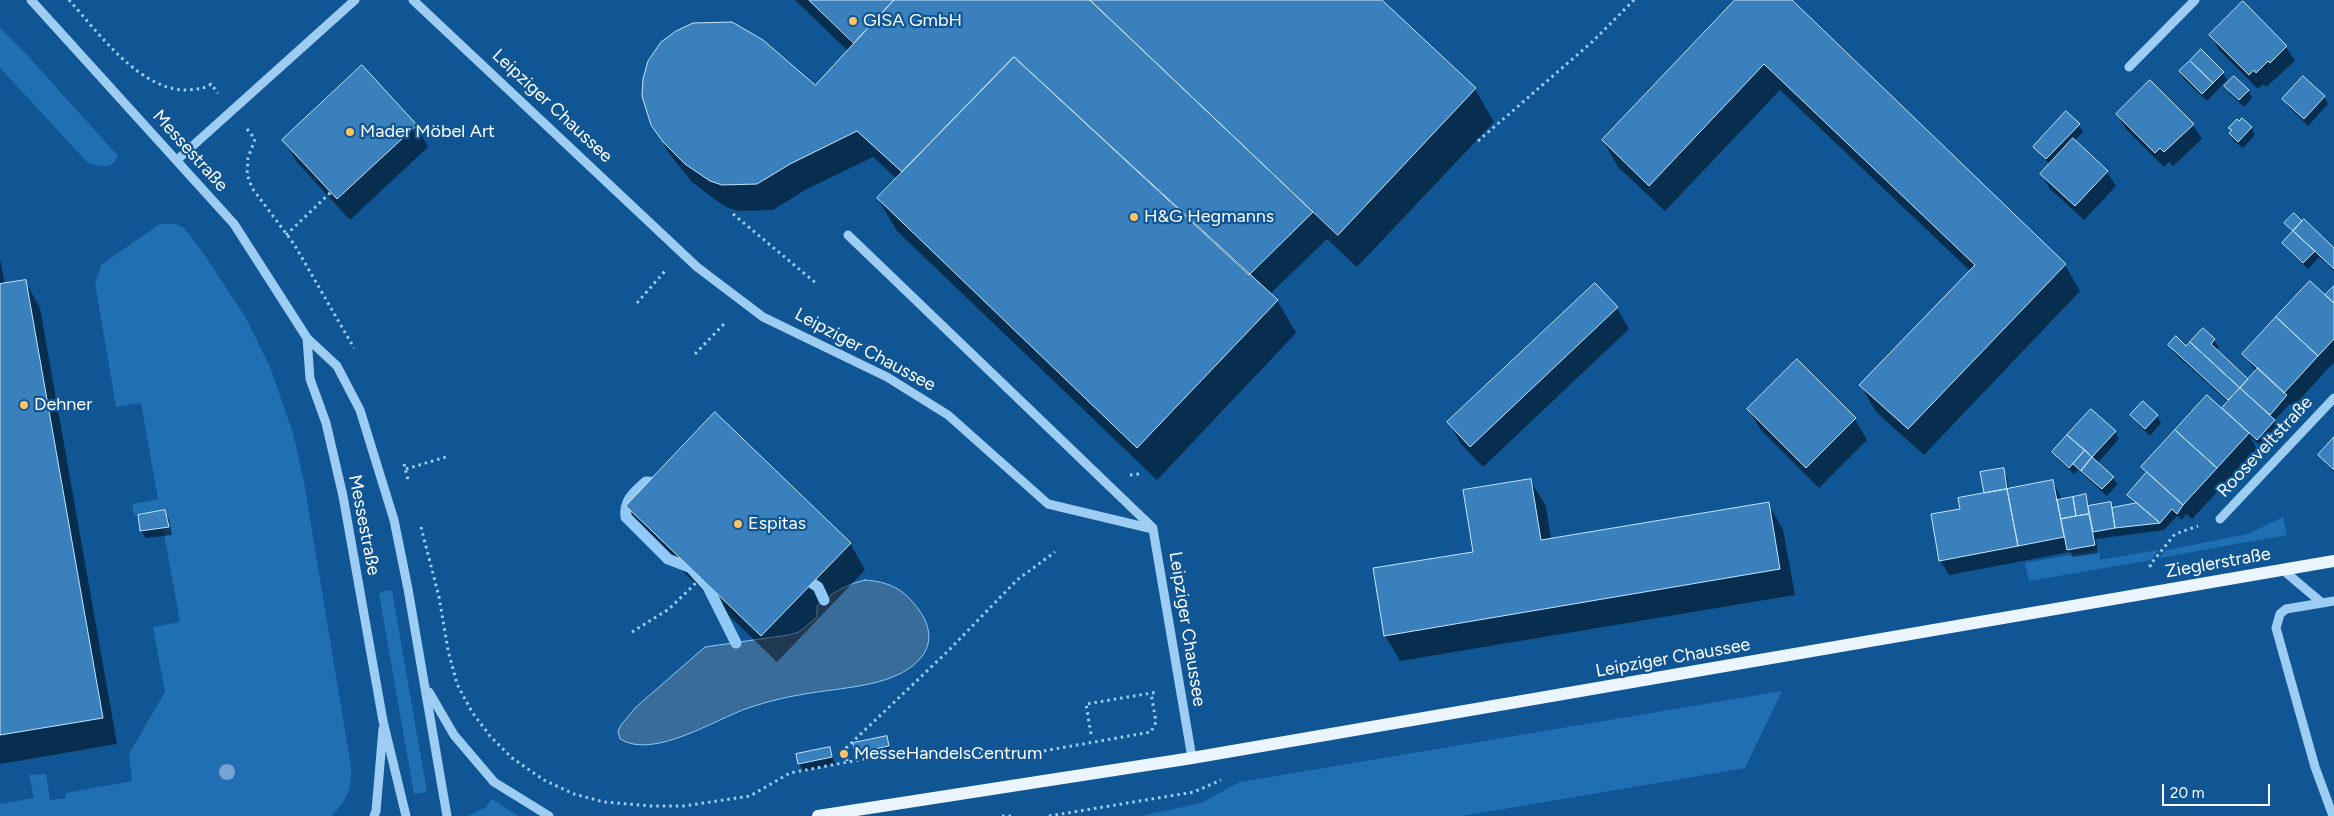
<!DOCTYPE html>
<meta charset="utf-8">
<style>
body{margin:0}
#map{position:relative;width:2334px;height:816px;overflow:hidden;background:#105695;font-family:Figtree,sans-serif}
canvas{display:block}
.scale{position:absolute;left:2162px;top:784px;width:108px;height:22px;box-sizing:border-box;border:2px solid #fff;border-top:0;padding-left:6px;font-size:15px;line-height:18px;white-space:nowrap;color:#fff;-webkit-text-stroke:4px #105695;paint-order:stroke}
</style>
<div id="map">
<canvas width="2334" height="816"></canvas>
<div class="scale">20 m</div>
</div>
<script>
const g = document.querySelector('canvas').getContext('2d');
g.lineJoin = 'round';
function fillPath(path, color) {
  g.fillStyle = color;
  g.fill(path, 'evenodd');
}
function strokePath(path, color, width, dash) {
  g.strokeStyle = color;
  g.lineWidth = width;
  g.lineCap = dash ? 'butt' : 'round';
  g.setLineDash(dash || []);
  g.stroke(path);
}
function write(font, color, halo, rows, align = 'center') {
  g.font = font + ' Figtree,sans-serif';
  g.lineWidth = 4.5;
  g.setLineDash([]);
  g.textBaseline = 'middle';
  g.strokeStyle = halo;
  g.fillStyle = color;
  for (const [text, x, y, turn = 0] of rows) {
    g.save();
    g.translate(x, y);
    g.rotate((+turn || 0) * Math.PI / 180);
    g.textAlign = isNaN(turn) ? turn : align;
    if (halo) g.strokeText(text, 0, 0);
    g.fillText(text, 0, 0);
    g.restore();
  }
}
fillPath(new Path2D(`
 M0,28l28,28 90,100c-6,14 -19,11 -31,6l-87,-94z
 M160,224h16l8,4 18,23 44,67 24,49 23,66 11,49 47,285c1,22 -4,34 -20,49h-331v-12l34,-6 -5,-23 17,-1 4,26 16,-2v-5l66,-12 -3,-27 36,-62 -12,-65 27,-5 -17,-94 6,-1 -4,-16 -31,4 -2,-11 26,-5 -17,-96 -25,4 -21,-124 7,-19z
 M2283,517l4,18 -128,23 7,-8 82,-16z
 M2099,550l1,10 58,-10 -7,10 -122,21 -4,-18z
 M385,590l7,1 35,201 -13,2 -35,-200z
 M1782,691l-37,77 -282,48h-322l60,-13 39,-21z
 M492,799l26,17h-51l18,-8z`), '#1f6fb2');
const water = new Path2D(`
 M865,580c25,2 39,9 54,30 10,14 14,30 4,45 -22,31 -77,32 -112,38 -21,3 -42,8 -63,15 -32,11 -95,52 -128,31l-2,-8 3,-6 15,-18 69,-60 83,-12 11,-3 18,-15v-11c14,-13 30,-22 48,-26z`);
fillPath(water, '#3a6c9a');
strokePath(water, '#90c9f7', 1);
fillPath(new Path2D(`
 M795,0h584l96,89 19,33 -137,145 -30,-28 -57,55 7,6 19,33 -139,147 -260,-249 -19,-32 19,-20 -24,-22 -68,33 -32,20 -35,1 -12,-4 -12,-8 -23,-18 -23,-29 -15,-27 162,-39 33,-35z
 M1736,0h54l275,265 15,26 -156,164 -48,-43 -15,-26 109,-115 -190,-181 -115,121 -47,-44 -15,-26z
 M2211,35l75,12 9,14 -29,26 -3,-3 -5,5 -39,-39z
 M2180,72l43,1 4,7 -20,21 -23,-22z
 M2303,78l21,19 4,7 -20,22 -20,-20 -4,-7z
 M2226,87l22,3 4,8 -8,9 -14,-13z
 M2117,114l76,11 9,14 -29,27 -4,-4 -5,5 -38,-38z
 M2079,124l4,8 -9,9 33,31 9,14 -32,34 -34,-31 -9,-15 9,-9 -16,-18z
 M416,125l12,22 -78,73 -54,-59 -12,-21z
 M2251,127l4,8 -12,13 -9,-7 -4,-7 2,-2 -2,-4z
 M2294,215l40,34v22l-15,-14 -11,12 -20,-19 -5,-7 10,-10 -7,-10z
 M0,259l5,26 20,-4 15,27 77,436 -117,20z
 M2334,288v74l-41,45 -3,-3 -16,17 4,7 -17,18 -11,-9 7,12 -65,70 -6,-5 -4,6 -5,-4 -13,14 -68,9 2,14 -25,4 -3,-5 -121,23 -9,-15 22,-50 23,-16 -4,-21 22,-3 4,7 2,12 44,-8 9,19 23,-4 5,11 20,-4 4,6 21,-5 -7,-9 19,-21 -4,-7 83,-54 -2,-5 4,-6 -54,-49 -4,-8 16,2 17,-18 11,11 5,7 -3,3 33,30 7,-8 -12,-17 82,-58z
 M1617,308l12,21 -146,138 -22,-23 -12,-21z
 M2143,403l14,13 4,7 -11,13 -14,-14 -4,-7z
 M1748,409l107,10 12,21 -48,48 -58,-58z
 M2115,432l4,7 -22,25 16,13 4,8 -10,11 -29,-26 -4,4 -16,-14 -4,-8z
 M2334,439v33l-15,-17z
 M1530,480l16,26 5,34 217,-37 15,27 12,65 -395,66 -15,-26 90,-82z
 M627,506l223,37 15,27 -88,92 -135,-130z
 M165,512l4,7 3,16 -26,3 -5,-7 -1,-15z
 M886,737l6,16 -32,6 -4,-7z
 M829,748l6,16 -32,7 -4,-8z`), '#0007');
strokePath(new Path2D(`
 M664,483l-18,-1c-11,10 -22,18 -20,35l42,42 23,9 17,19 28,56
 M800,575l18,12 6,13`), '#90c9f7', 11);
const building = new Path2D(`
 M809,0h85l-40,43z
 M894,0h196l223,212 -64,63 -235,-218 -112,115 -45,-41 -67,33 -33,20 -35,1 -12,-4 -25,-17 -22,-22 -12,-17 -9,-29 1,-17 5,-18 13,-19 15,-11 17,-8 39,-1 31,18 52,45z
 M1090,0h292l94,88 -138,147z
 M1735,0h57l274,264 -158,165 -49,-44 116,-120 -211,-201 -115,122 -47,-46z
 M2243,1l44,45 -17,17 -2,-2 -12,12 -2,-3 -5,5 -40,-40z
 M2201,49l23,23 -11,11 -23,-22z
 M1014,57l264,243 -141,148 -260,-250z
 M2190,61l23,22 -11,11 -23,-23z
 M362,65l55,60 -80,74 -55,-59z
 M2234,76l15,14 -10,10 -15,-14z
 M2303,76l22,20 -21,23 -22,-20z
 M2150,80l44,44 -30,28 -4,-4 -5,5 -39,-39z
 M2066,111l14,13 -34,35 -13,-12z
 M2242,118l10,9 -14,15 -9,-9 3,-3 -4,-2 9,-9 2,2z
 M2073,138l35,33 -33,35 -35,-32z
 M2294,213l8,8 -9,10 -9,-8z
 M2304,219l30,29v21l-41,-38z
 M2293,231l22,20 -12,12 -21,-20z
 M26,280l77,438 -103,17v-451z
 M2310,281l24,22v36l-16,17 -42,-39z
 M1595,283l23,24 -148,140 -23,-25z
 M2334,286v17l-9,-8z
 M2276,317l42,39 -34,37 -42,-39z
 M2203,328l12,11 -4,5 37,35 -8,9 -50,-46z
 M2176,336l10,10 4,-4 50,46 -12,12 -60,-55z
 M1797,359l59,59 -50,50 -59,-59z
 M2258,368l29,27 -17,20 -30,-27z
 M2240,388l35,32 -18,20 -35,-32z
 M2207,395l42,38 -32,35 -42,-38z
 M2143,401l15,14 -13,14 -15,-14z
 M2091,409l25,22 -24,26 -25,-22z
 M715,412l136,131 -90,93 -135,-130z
 M2175,430l42,38 -34,37 -42,-38z
 M2067,435l18,15 -16,18 -17,-16z
 M2334,437v33l-16,-15z
 M2085,450l7,7 -11,14 -8,-7z
 M2092,457l22,20 -12,12 -21,-18z
 M2004,468l3,21 -23,4 -4,-21z
 M2147,472l36,33 -6,9 -5,-5 -12,14 -33,-28z
 M1531,479l10,61 228,-38 11,67 -396,67 -11,-68 100,-16 -10,-62z
 M2053,480l11,57 -46,9 -11,-57z
 M2007,489l11,57 -79,15 -8,-47 29,-5 -2,-11z
 M2086,494l3,20 -13,2 -3,-19z
 M2073,497l3,19 -15,3 -4,-19z
 M2111,502l4,26 -22,4 -5,-26z
 M2137,503l23,20 -45,5 -3,-20z
 M165,510l4,17 -29,4 -2,-16z
 M2089,514l6,31 -28,5 -6,-31z
 M887,736l2,10 -34,7 -2,-10z
 M830,747l2,10 -34,7 -2,-10z`);
fillPath(building, '#3980bd');
strokePath(building, '#c6e4fe', 1);
strokePath(new Path2D(`
 M69,0c29,32 71,92 120,90 8,-1 15,-1 22,-6l7,9
 M247,129l8,10 -7,19 -1,16 5,14 42,56 60,104
 M1478,141l114,-99 42,-42
 M733,214l84,70
 M286,235l45,-43
 M637,303l28,-32
 M695,354l29,-30
 M404,464l4,16
 M406,469l40,-12
 M1130,475l9,-1
 M421,527l18,70 9,53 9,34 15,28 18,24 22,22 32,22 30,14 30,8 47,4h33l66,-10 40,-23 100,-19 142,-1 119,-21 5,-10 -5,-29
 M2151,567l-1,-2 25,-31 23,-8
 M632,632l37,-23 32,-31
 M1091,734l-5,-30 72,-12
 M847,761l-1,-13 102,-97 69,-71 38,-28
 M1002,816h13
 M1049,816l145,-24 27,-12`), '#9ecdf4', 3, [2.5, 4]);
strokePath(new Path2D(`
 M31,0l203,224 73,114 30,28 23,44 34,110 14,69 39,227
 M413,0l284,267 66,50 124,60 61,38 100,89 105,25 39,229
 M2129,67l66,-67
 M177,160l178,-160
 M848,235l305,293
 M307,338l3,41 16,44 17,73 40,225 23,95
 M2220,519l114,-121
 M2283,570l39,33 12,-2
 M2322,603l-36,6 -6,5 -4,14 39,139 18,49
 M429,692l25,43 40,47 55,34
 M374,816l2,-5 7,-82`), '#9ecdf4', 9);
strokePath(new Path2D(`
 M818,816l374,-58 1142,-197`), '#ebf5ff', 12);
g.fillStyle = '#74a4cf';
for (const [x, y] of [
 [227,772]
]) {
  g.beginPath();
  g.arc(x, y, 8, 0, 2 * Math.PI);
  g.fill();
}
for (const [x, y, r, color] of [
 [853,21,5,"#ffc361"],
 [350,132,5,"#ffc361"],
 [1134,217,5,"#ffc361"],
 [24,405,5,"#ffc361"],
 [738,524,5,"#ffc361"],
 [844,754,5,"#ffc361"]
]) {
  const dot = new Path2D();
  dot.arc(x, y, r, 0, 2 * Math.PI);
  g.fillStyle = color;
  g.fill(dot);
  strokePath(dot, '#105695', 2);
}
write('18px', '#fff', '#105695', [
 ["GISA GmbH",863,21],
 ["Mader Möbel Art",360,132],
 ["H&G Hegmanns",1144,217],
 ["Dehner",34,405],
 ["Espitas",748,524],
 ["MesseHandelsCentrum",854,754]
], 'left');
write('18px', '#fff', '#105695', [
 ["Leipziger Chaussee",552,106,43],
 ["Messestraße",190,151,48],
 ["Leipziger Chaussee",865,350,28],
 ["Rooseveltstraße",2265,447,-47],
 ["Messestraße",364,525,79],
 ["Zieglerstraße",2218,563,-10],
 ["Leipziger Chaussee",1187,629,81],
 ["Leipziger Chaussee",1673,658,-10]
]);
</script>
